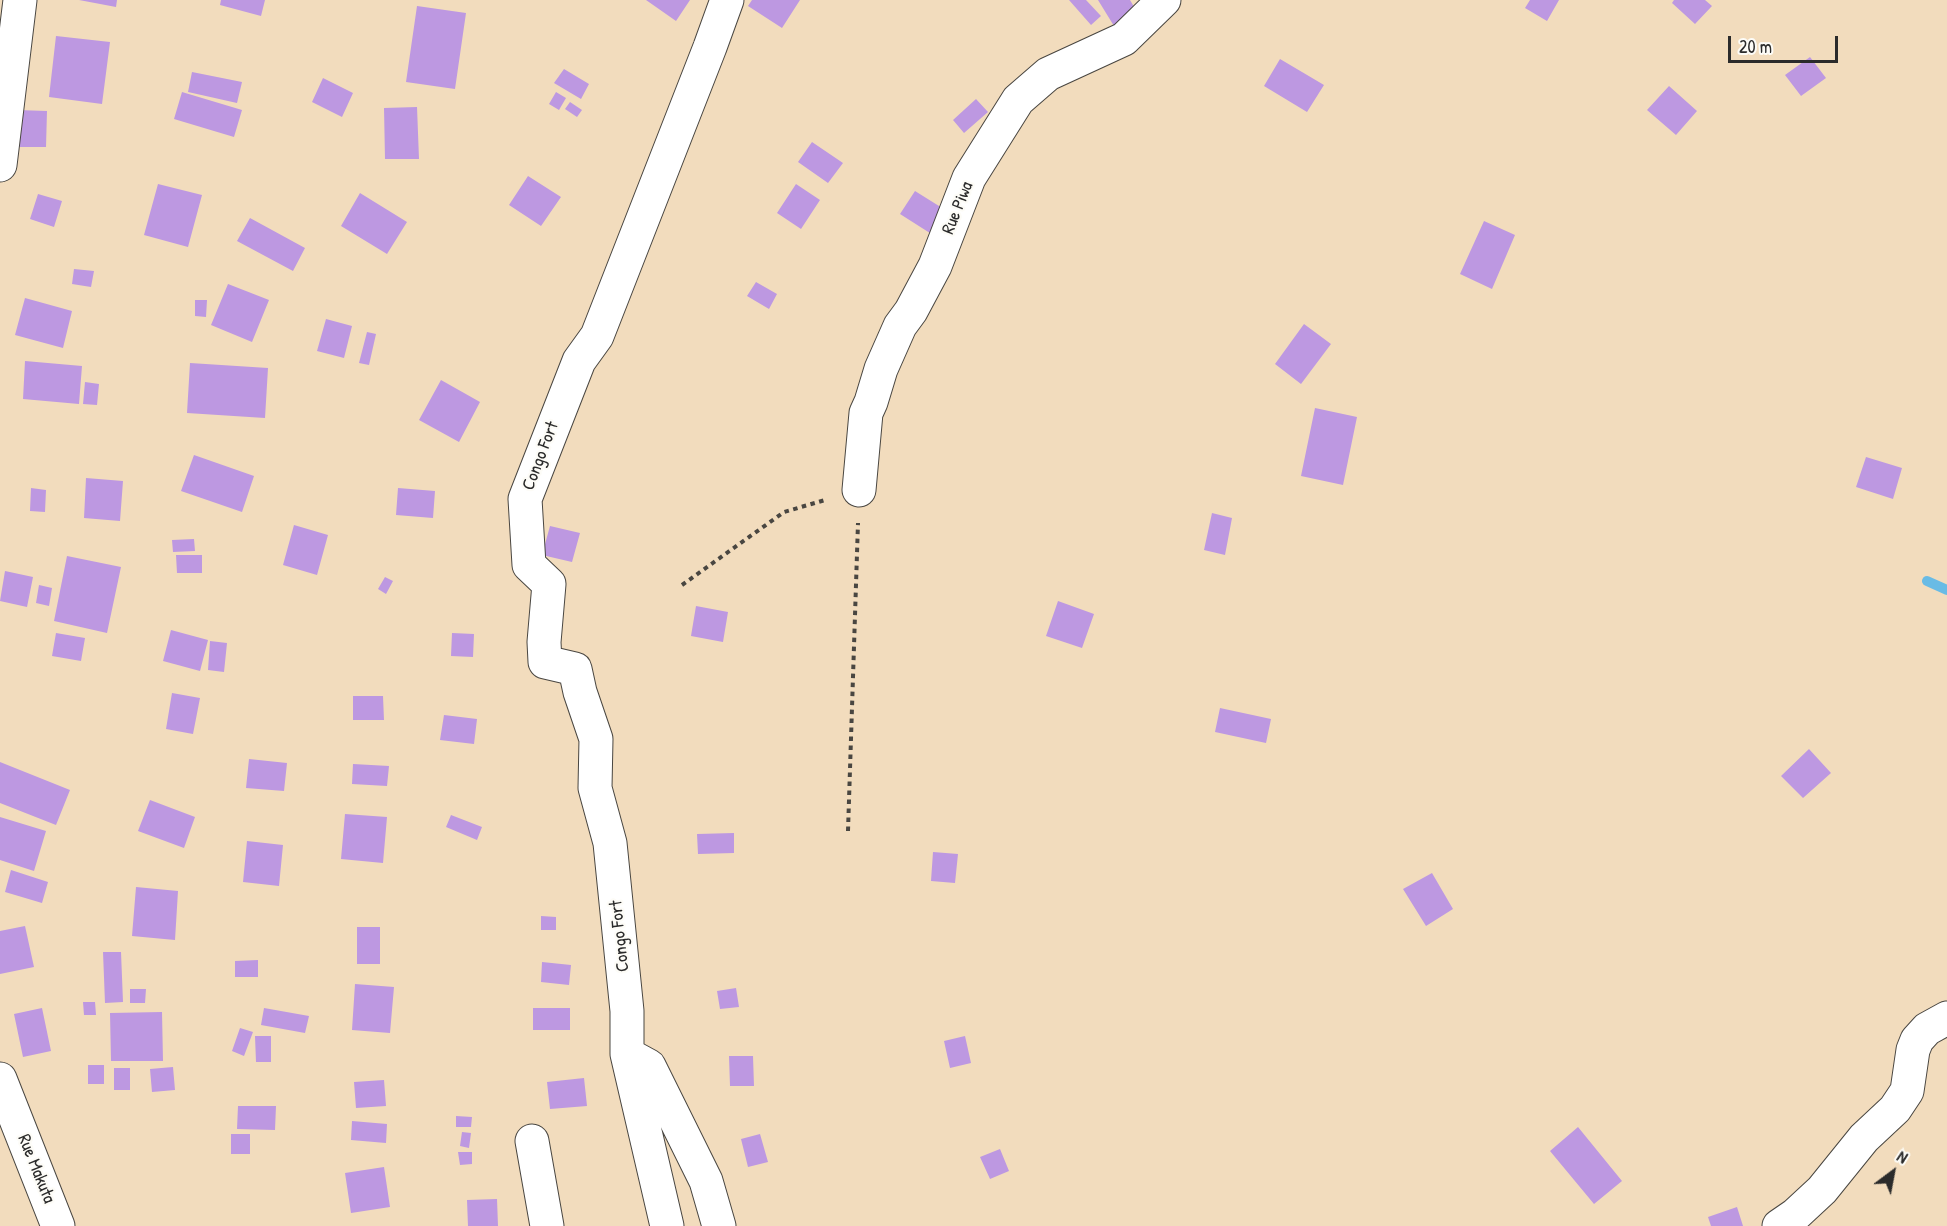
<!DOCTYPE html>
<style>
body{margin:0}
#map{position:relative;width:1947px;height:1226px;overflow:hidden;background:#f2dcbd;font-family:"Patrick Hand",sans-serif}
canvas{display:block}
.north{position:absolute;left:1863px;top:1142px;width:60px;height:60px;-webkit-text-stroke:4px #fdfcf7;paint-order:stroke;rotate:32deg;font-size:16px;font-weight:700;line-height:24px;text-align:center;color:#2b2b2b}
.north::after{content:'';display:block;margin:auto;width:21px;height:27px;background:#2b2b2b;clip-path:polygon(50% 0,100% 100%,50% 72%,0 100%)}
.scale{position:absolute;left:1728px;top:36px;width:110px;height:27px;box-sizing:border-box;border:3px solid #2b2b2b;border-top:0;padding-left:8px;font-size:18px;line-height:21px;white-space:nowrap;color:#2b2b2b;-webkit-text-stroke:4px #fdfcf7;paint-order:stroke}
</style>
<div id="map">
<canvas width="1947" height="1226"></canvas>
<div class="north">N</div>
<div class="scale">20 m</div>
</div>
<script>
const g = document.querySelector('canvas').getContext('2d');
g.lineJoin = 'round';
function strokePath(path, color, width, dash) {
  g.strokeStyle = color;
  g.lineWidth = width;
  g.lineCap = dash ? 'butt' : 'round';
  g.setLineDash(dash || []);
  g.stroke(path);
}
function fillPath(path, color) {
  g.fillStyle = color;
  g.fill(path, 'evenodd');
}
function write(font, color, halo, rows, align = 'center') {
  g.font = font + ' "Patrick Hand",sans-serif';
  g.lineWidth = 4.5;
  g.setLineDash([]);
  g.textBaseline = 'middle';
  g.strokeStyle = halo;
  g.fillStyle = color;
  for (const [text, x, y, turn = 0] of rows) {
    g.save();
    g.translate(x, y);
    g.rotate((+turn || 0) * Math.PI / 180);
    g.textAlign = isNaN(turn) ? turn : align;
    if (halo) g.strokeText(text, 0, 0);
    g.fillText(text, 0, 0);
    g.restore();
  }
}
strokePath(new Path2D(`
 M1927,581l20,9`), '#69bbe5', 10);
fillPath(new Path2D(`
 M79,0h38l-1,7z
 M221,0h44l-4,16 -41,-11z
 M646,0h44l-14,21z
 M752,0h48l-18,28 -34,-22z
 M1069,0h17l15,16 -10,9z
 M1098,0h32l7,12 -23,14z
 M1530,0h29l-12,21 -22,-13z
 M1674,0h31l7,6 -17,18 -23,-21z
 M417,6l49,7 -11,76 -49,-7z
 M56,36l54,6 -8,62 -53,-7z
 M1810,57l16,21 -25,18 -16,-21z
 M1280,59l44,26 -17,27 -43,-26z
 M564,69l25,15 -8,15 -27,-16z
 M192,72l50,10 -5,21 -49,-11z
 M323,78l30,15 -11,24 -30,-15z
 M1669,86l28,25 -21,24 -29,-25z
 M182,92l60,18 -8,27 -60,-18z
 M556,92l10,6 -7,12 -10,-6z
 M976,99l12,13 -24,21 -11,-13z
 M570,102l12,8 -5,7 -12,-8z
 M417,107l2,52h-34l-1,-51z
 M17,110l30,1 -1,36h-30z
 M812,142l31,21 -15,20 -30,-21z
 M528,176l33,21 -20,29 -32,-21z
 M158,184l44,11 -14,52 -44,-12z
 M796,184l24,16 -19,29 -24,-16z
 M915,191l32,20 -14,24 -33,-21z
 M360,193l47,29 -20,32 -46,-28z
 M38,194l24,7 -8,26 -24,-8z
 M250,218l55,30 -12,23 -56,-30z
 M1484,221l31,14 -23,54 -32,-15z
 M74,269l20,2 -3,16 -19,-3z
 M756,282l21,12 -8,15 -22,-13z
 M228,284l41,16 -17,42 -41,-17z
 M25,298l47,13 -9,37 -48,-13z
 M195,300h12l-1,17 -11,-1z
 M326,319l26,7 -8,32 -27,-7z
 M1304,324l27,20 -30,40 -26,-20z
 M367,332l9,2 -7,31 -10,-2z
 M25,361l57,5 -3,38 -56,-5z
 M190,363l78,5 -3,50 -78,-5z
 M441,380l39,22 -21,40 -40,-22z
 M85,382l14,2 -2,21 -14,-1z
 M1315,408l42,9 -14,68 -42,-9z
 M194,455l60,21 -12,36 -61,-21z
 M1866,457l36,11 -9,31 -37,-12z
 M86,478l37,3 -3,40 -36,-3z
 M31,488l15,2 -1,22 -15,-1z
 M398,488l37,3 -2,27 -37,-3z
 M1212,513l20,5 -7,37 -21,-5z
 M294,525l34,10 -11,40 -34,-10z
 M550,526l30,7 -8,29 -30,-7z
 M194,539l1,12 -22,1 -1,-12z
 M176,555h26v18h-25z
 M67,556l54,11 -14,66 -53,-12z
 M5,571l28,6 -6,30 -27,-6z
 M385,577l8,4 -7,13 -8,-5z
 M39,585l13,3 -3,18 -13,-3z
 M1058,601l36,13 -12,34 -36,-12z
 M696,606l32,6 -5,30 -32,-6z
 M171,630l37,10 -8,31 -37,-10z
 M56,633l29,5 -4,23 -29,-5z
 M452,633l22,1 -1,23 -22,-1z
 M210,641l17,2 -3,29 -16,-2z
 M172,693l28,5 -7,36 -27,-5z
 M353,696h30l1,24h-31z
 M1220,708l51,11 -5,24 -51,-11z
 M444,715l33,4 -3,25 -34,-4z
 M1809,749l22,24 -28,25 -22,-22z
 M249,759l38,4 -3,28 -38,-3z
 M0,762l70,28 -14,35 -56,-22z
 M353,764l36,2 -2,20 -35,-2z
 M150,800l45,17 -11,31 -46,-17z
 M345,814l42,3 -4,46 -42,-4z
 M451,815l31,12 -5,13 -31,-13z
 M0,817l46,14 -12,40 -34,-11z
 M734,833v20l-36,1 -1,-20z
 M247,841l36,4 -4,41 -36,-4z
 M933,852l25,2 -3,29 -24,-2z
 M11,870l37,12 -6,21 -37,-11z
 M1432,873l21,36 -27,17 -23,-37z
 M136,887l42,4 -3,49 -43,-4z
 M541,916l15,1v13h-15z
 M25,926l9,41 -34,7v-43z
 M357,927h23v37h-23z
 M103,952h18l2,50 -18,1z
 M258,960v17h-23v-16z
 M542,962l29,3 -2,20 -28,-3z
 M355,984l39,3 -4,46 -38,-3z
 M736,988l3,19 -19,2 -3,-18z
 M130,989h16l-1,14h-15z
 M83,1002h12l1,13h-12z
 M42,1008l9,43 -28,6 -9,-43z
 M264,1008l45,8 -4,17 -44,-8z
 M533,1008h37v22h-37z
 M162,1012l1,49h-52l-1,-48z
 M240,1028l13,4 -9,24 -12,-5z
 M255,1036h16v26h-15z
 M965,1036l6,27 -21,5 -6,-27z
 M729,1056h24l1,30h-24z
 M88,1065h16v19h-16z
 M173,1067l2,23 -23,2 -2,-23z
 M114,1068h16v22h-16z
 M584,1078l3,28 -37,3 -3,-27z
 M384,1080l2,26 -30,2 -2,-26z
 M238,1106h38l-1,24 -38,-1z
 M456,1116l16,1 -1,10h-15z
 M352,1121l35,3 -1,19 -35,-3z
 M1578,1127l44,54 -28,23 -44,-53z
 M462,1132l9,1 -2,15 -9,-2z
 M231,1134h19v20h-19z
 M760,1134l8,28 -20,5 -7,-28z
 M1000,1149l9,22 -19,8 -10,-22z
 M458,1152h14v12l-12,1z
 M384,1167l6,40 -39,6 -6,-40z
 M497,1199l1,27h-30l-1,-26z
 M1737,1207l6,19h-32l-3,-9z`), '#bd98e1');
const minor = new Path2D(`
 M0,165l20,-165
 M859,490l7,-77 5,-11 10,-33 19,-43 11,-15 24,-45 34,-88 49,-78 30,-26 76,-35 40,-39
 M627,1054l22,12 57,115 13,45
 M0,1079l58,147
 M532,1141l15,85
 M667,1226l-40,-172v-43l-17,-168 -15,-55 1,-49 -16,-47 -5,-23 -30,-7 -1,-20 5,-58 -20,-19 -4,-66 54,-138 18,-25 113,-289 17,-47
 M1779,1226l16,-11 27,-25 42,-52 31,-29 12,-18 6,-41 4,-10 10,-11 20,-11`);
strokePath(minor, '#494641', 35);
strokePath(new Path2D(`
 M682,585l102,-73 41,-12
 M848,831l10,-308`), '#494641', 4, [4.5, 4.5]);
strokePath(minor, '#fff', 33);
write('18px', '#2b2b2b', '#fdfcf7', [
 ["Rue Piwa",958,208,-68],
 ["Congo Fort",541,456,-69],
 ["Congo Fort",620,936,-96],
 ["Rue Makuta",36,1169,68]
]);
</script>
